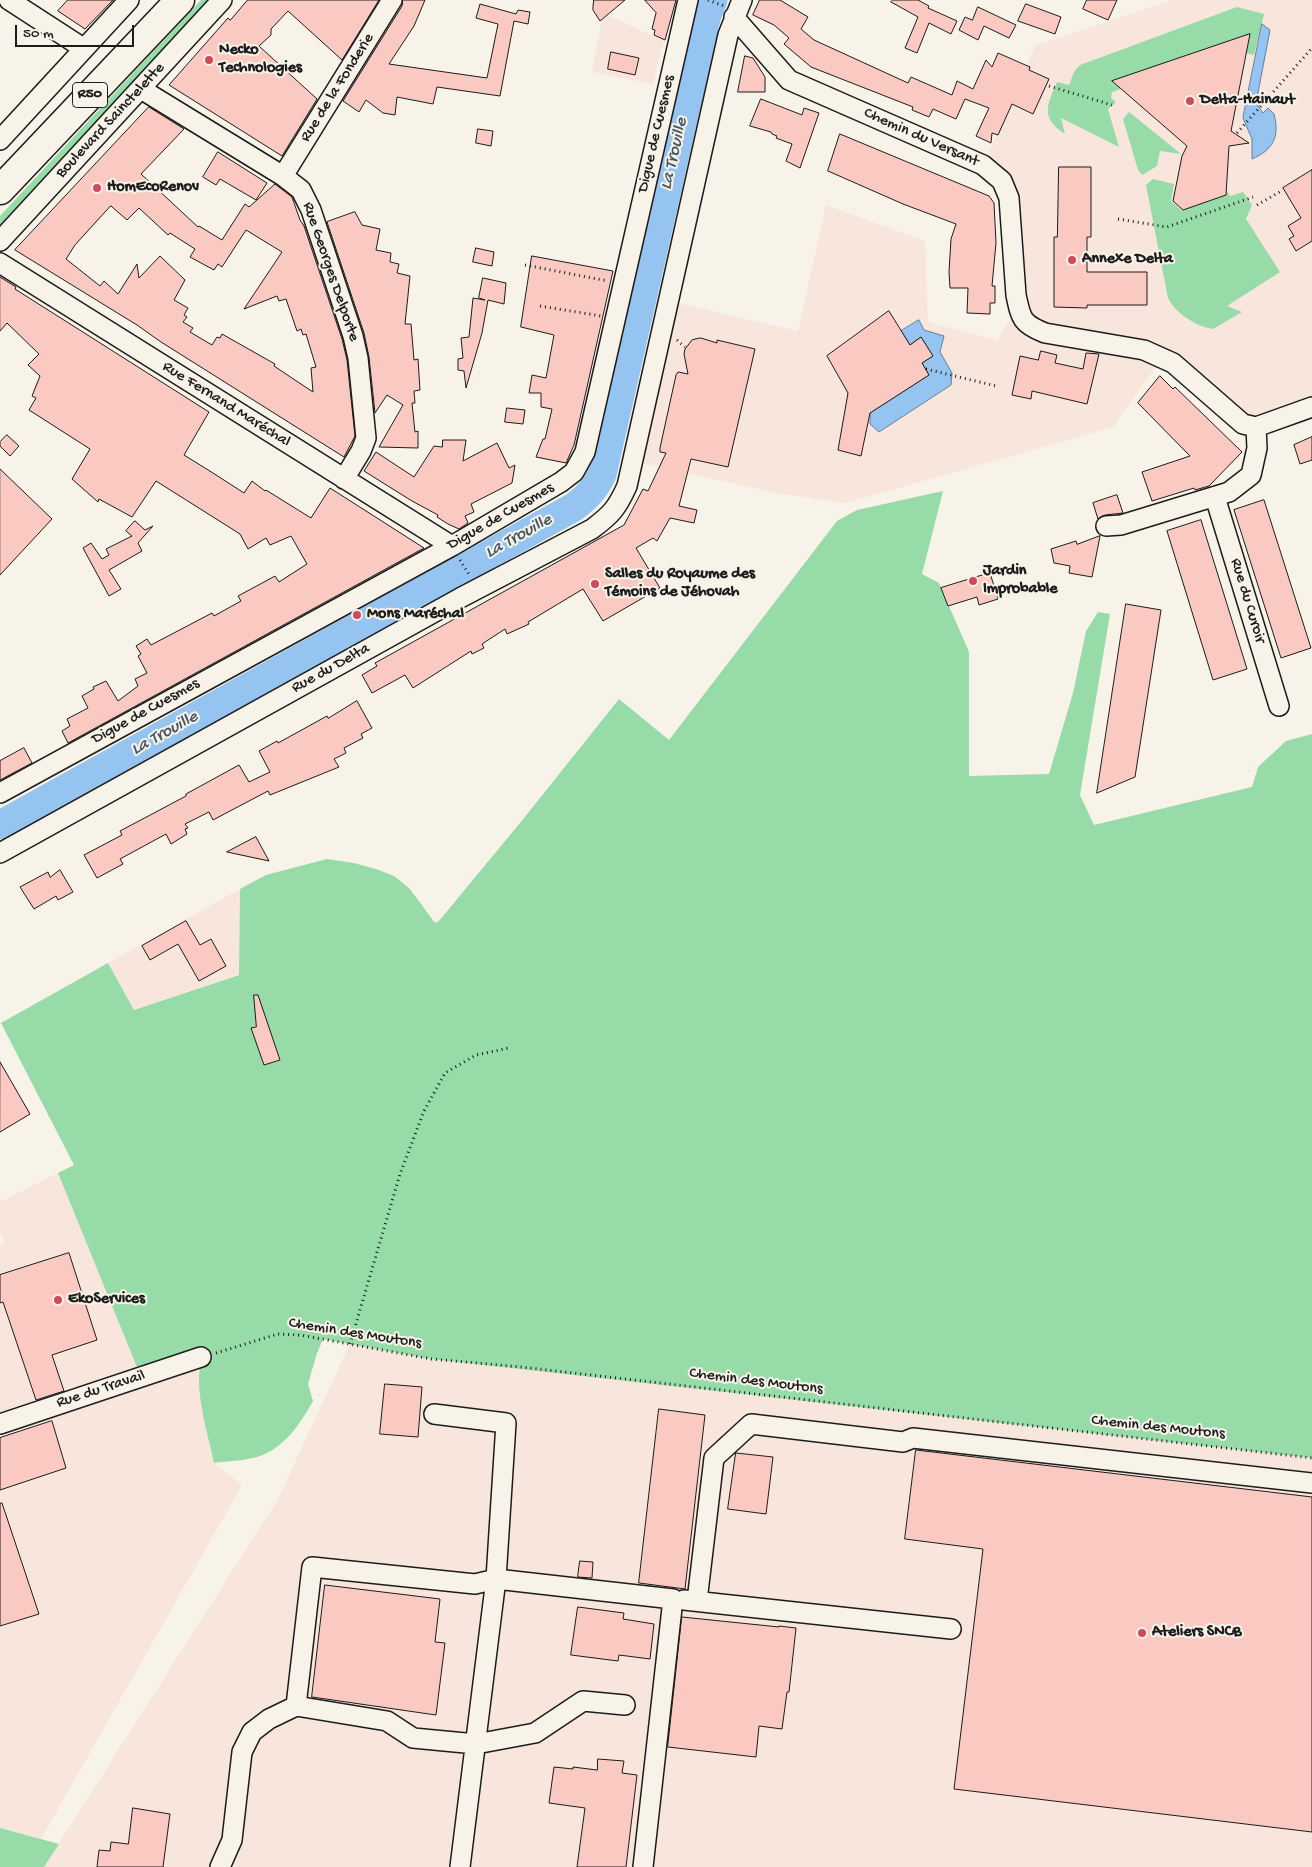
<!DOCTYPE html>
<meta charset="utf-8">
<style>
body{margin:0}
#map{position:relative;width:1312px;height:1867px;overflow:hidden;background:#f7f3e8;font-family:"Gochi Hand",sans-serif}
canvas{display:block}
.scale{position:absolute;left:15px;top:25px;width:119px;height:22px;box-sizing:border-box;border:2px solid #1c1c1c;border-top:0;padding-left:6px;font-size:15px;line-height:18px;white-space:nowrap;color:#1c1c1c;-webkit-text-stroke:4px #f7f3e8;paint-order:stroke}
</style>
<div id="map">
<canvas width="1312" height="1867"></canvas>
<div class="scale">50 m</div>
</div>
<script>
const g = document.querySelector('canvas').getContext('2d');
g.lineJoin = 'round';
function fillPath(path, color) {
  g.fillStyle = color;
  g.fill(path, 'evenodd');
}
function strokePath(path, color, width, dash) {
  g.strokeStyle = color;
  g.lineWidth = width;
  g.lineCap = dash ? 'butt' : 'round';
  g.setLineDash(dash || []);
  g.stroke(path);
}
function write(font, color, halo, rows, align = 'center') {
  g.font = font + ' "Gochi Hand",sans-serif';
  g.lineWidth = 4;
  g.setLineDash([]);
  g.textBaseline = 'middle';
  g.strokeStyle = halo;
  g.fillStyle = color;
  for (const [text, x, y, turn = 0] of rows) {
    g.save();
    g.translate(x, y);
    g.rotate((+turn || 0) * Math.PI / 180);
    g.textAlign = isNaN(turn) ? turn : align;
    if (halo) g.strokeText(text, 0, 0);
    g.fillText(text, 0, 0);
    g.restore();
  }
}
fillPath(new Path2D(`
 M1173,0h139v407l-56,20 -94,-69 -49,69 -267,76 -70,-10 -143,-32 35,-160 130,30 28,-126 99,36 3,81 69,18 21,-32 -9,-110 -26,-33 52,-119z
 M603,13l61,28 -11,43 -61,-12z
 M240,889l-1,85 -105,36 -26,-47z
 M58,1173l83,204 60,-20 -3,14 3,30 13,62 28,22 -201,354 -41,-11v-582l5,-3 -5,-12v-29z
 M350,1344l81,15 881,99v409h-1268l234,-368z`), '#f8e6dd');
fillPath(new Path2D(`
 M201,0h8l-83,90 -1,11 -67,72h-10l-48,52v-9z
 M1237,7l27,7 -10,41 -9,-2 -5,-4 -128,43 -1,6 5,4 -8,7 11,38 -58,-29 4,16c-25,-16 -18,-29 -8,-52l12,3 5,-13 6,-7z
 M1129,112l52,42 -21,-3 -3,15 -15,9 -4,-5 -15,-51z
 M1153,179l21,5 -3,17 10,9 47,-18 2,4 13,-4 9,13 -6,14 34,53 -53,34 15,6 -29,17c-17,-3 -37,-15 -45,-31l-22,-113z
 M943,491l-21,83 17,9 30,69v124l80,-2 24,-81 13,-62 12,-19 12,2 -30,181 14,30 158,-38 6,-20 28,-26 26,-7v724l-881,-99 -108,-20 -6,14 -9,31 5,17c-13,23 -29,48 -56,56 -14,4 -29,4 -43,6 -7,-34 -20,-71 -13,-105l-60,19 -83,-204 16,-8 -73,-142 107,-60 26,47 105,-35 1,-86 26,-14 61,-16 27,4 25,7 15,6 16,13 25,34 4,-2 85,-103 95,-119 50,41 168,-219 20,-11z
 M0,1828l59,16 -15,23h-44z`), '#96dba8');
const water = new Path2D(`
 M1262,24l8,6 -14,73 7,10 5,-5 6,6c6,23 -1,36 -22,45v-20l-9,-21z
 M919,320l5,10 20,6 -4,16 12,21 -1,12 -72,47 -9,-8v-11l59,-38 -7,-12 11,-7 -12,-19 -11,8 -9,-14z`);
fillPath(water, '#95c4f0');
strokePath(water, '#65819b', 1);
strokePath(new Path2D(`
 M0,825l574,-318c13,-10 21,-18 28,-33l104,-456 7,-18`), '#95c4f0', 29);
const building = new Path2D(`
 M68,0h45l-28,29 -27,-18z
 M248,0h131l-37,60 -54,-49 -17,18v6l-12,11 58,53 -35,57 -113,-71 59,-67 2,2z
 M403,0h22l-11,26 -25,38 98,14 11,-54 -22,-6 4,-14 36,10 2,-4 12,2 -2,12 -14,-3 -14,75 -63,-9 -4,17 -36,-7 -2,18 -12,-2 -17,-13 -7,12 -16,-11 59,-95z
 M594,0h31l-25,21 -7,-11z
 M645,0h31l-11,40 -11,-5 1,-5 -3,-1 4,-16z
 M760,0h20l28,17 -7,12 13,11 94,43 3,-6 41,18 5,-14 16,8 13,-29 6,7 6,-14 32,14 -1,3 20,9 -16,35 -21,-10 -14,31 -6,-2 -1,10 -15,-7 13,-28 -24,-9 -9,20 -23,-10 -4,8 -17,-7 1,-3 -102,-40 -27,-23 5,-6 -15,-13 -21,-10z
 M893,0h25l11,6 -1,2 29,13 -6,13 -22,-11 -12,30 -12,-5 13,-31 -27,-15z
 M1087,0h30l-9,20 -25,-11z
 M1026,4l35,13 -6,17 -37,-13z
 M978,7l38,18 -7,13 -25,-12 -6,14 -19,-10 6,-13 7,3z
 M1250,34l-19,97 18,12 -20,3 -3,49 -43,15 -10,-9 9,-45 5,-10 -75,-65z
 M611,52l28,6 -4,17 -27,-6z
 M745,56l8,2 12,19v15h-27z
 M761,99l41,16 2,-7 15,5 -19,55 -14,-7 6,-17 -16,-6 1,-2 -5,-2 -1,-2 -21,-6z
 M149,107l35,22 -43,45 57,53 1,-1 23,14 23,-36 4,3 26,-23 17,13 8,23 4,6 38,113 5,21 8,76 -11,21 -183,-115 -24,-17 -122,-75zM111,206l16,14 12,-12 29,27 2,-2 25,16 -5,8 24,13 4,-6 4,3 24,-37 36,22 -38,57 33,-13 2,5 7,-2 11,32 4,-2 2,6 3,-1 10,33 -5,1 2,24 -39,-26 1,-2 -53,-30 -2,4 -3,-1 -5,8 -22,-13 3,-4 -10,-6 4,-5 -3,-2 4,-7 -14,-8 11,-20 -25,-24 -21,22 -2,-14 -19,30 -14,-13 -4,5 -34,-27 9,-14z
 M478,129l15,2 -2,15 -15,-3z
 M840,134l149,62 5,7 2,40 -4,43h3v17h-5v11l-23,-1 1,-25h-18l-1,-16 2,-33 5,-15 -53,-20 -75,-33z
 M218,152l49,31 -11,17 -36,-21 -4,6 -13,-8z
 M1059,167h32v70h-4v35h60v33h-60v3l-33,-1v-70h3z
 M1312,170v71l-16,10 -7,-12 5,-3 -6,-10 13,-8 -18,-30z
 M355,212l7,13 18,4 -4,21 15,3 -1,9 9,2 -2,9 13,3 -5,48h6l3,36 4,-1 2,31 -6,1 1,12h-3l3,29 3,-1v17l-39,-1 24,-42 -16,-10 -12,18 -6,-56 -5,-24 -37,-111z
 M476,248l18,4 -2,14 -19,-4z
 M532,256l81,15 -39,174 -8,18 -30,-6 7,-18h2l7,-30 -11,-2v-14h-12l3,-18 14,3 8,-43 -33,-8z
 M0,277l16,10 -1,2 194,123 -25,43 29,18 31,20 8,-12 13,10 1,-1 45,28 19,-30 94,60 -356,195 -6,-12 8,-5 -3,-7 21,-11 -6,-12 12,-7 -1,-2 13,-6 12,20 20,-15 -3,-7 12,-6 -9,-17 3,-2 -5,-8 11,-7 4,6 61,-32 2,3 27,-15 -3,-5 26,-14 11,-6 4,6 28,-18 -16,-28 -21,9 -4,-7 -18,11 -8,-15 -84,-53 -24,36 -33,-18 -1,3 -26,-23 18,-30 -61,-39 7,-12 -4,-2 8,-20 -12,-11 11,-11 -32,-31 -7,8z
 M483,278l23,5 -2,21 -16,-4 -6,33 -16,55 -2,-17 -6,-1v-11l5,-1 -2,-20 8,-1 4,-39 12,2 -6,-2z
 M889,311l21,34 11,-8 12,19 -11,7 7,12 -59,38 -9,43 -23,-6 10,-57 -21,-37z
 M701,338l16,5v-3l38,9 -27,118 -37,-8 -12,47 18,4 -3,13 -24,-5 -13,23 -4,-3 -17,10 24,40 -57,33 -20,-32 -55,33 1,2 -22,10 -2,-5 -23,15 2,4 -12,6 -1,-3 -58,37 -8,-13 -33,18 -10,-18 15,-9 -2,-3 249,-138 19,-36 5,2 18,-38 -6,-1v-4l16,-73 2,-3 10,2 -4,-20 1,-5 7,-9z
 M1041,351l16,4 -2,8 28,6 3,-16 13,1 -12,50 -55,-13 -1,8 -19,-4 8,-39 18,4z
 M1160,376l13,13 2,-2 67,65 -33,34 -14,4 -1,-2 -42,13 -10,-29 48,-16 -52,-53z
 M507,408l18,2 -2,14 -18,-2z
 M7,435l12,11 -9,10 -10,-10v-4z
 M1312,437v23l-12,4 -6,-19z
 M443,440h23l-3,21 34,-18 12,25 6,-3 -3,18 -41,21 3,8 -9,4 3,7 -9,6 -11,-5 -11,-7 1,-2 -26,-14 -48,-30 12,-19 38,25 20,-31 8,1z
 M0,469l52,50 -52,56z
 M1117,495l6,18 -18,2 -7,4 -5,-16z
 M1264,500l47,148 -30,10 -47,-148z
 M1201,520l46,149 -34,11 -46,-149z
 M135,521l10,9 8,-4 -15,17 4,8 -33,19 12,19 -12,7 -26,-48 8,-5 11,16 7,-4 -3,-6 26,-13 -6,-5z
 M1100,536l-8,41 -23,-4 1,-7 -16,-3 -3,-14 25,-8 1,3z
 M990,573l8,26 -19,6 -2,-8 -29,9 -7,-18z
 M1126,604l35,6 -26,167 -38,16z
 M357,701l15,27 -11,6 2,4 -19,10 2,5 -12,6 5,8 -69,28 -2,-4 -55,29 -4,-8 -24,12 3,4 -3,1 2,5 -16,10 -5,-10 -46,25 3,5 -26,14 -13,-23 38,-20 -2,-4 66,-35v-2l53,-29 10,17 21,-10 -11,-21 18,-10 1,2 49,-27 1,2z
 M24,748l8,15 -32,17v-19z
 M256,837l13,24 -42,-9z
 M60,870l13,22 -15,8 -2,-4 -22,13 -14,-22 28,-15 2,5z
 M186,921l14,24 11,-6 15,27 -27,15 -21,-37 -28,16 -8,-14z
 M254,995h4l22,65 -16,5 -13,-37 5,-1z
 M0,1062l30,52 -30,18z
 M69,1253l28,87 -45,15 12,36 -28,9 -33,-98 -3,1v-28z
 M385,1384l37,3 -4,50 -38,-3z
 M659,1409l46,6 -20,174 -46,-6z
 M52,1421l14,47 -66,22v-52z
 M916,1450l396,47v335l-358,-43 29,-240 -78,-10z
 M736,1453l37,4 -7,57 -38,-5z
 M2,1503l37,111 -39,12v-122z
 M580,1561l13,1 -1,16 -14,-1z
 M325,1585l115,14 -5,43 10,1 -9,72 -124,-18z
 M578,1607l46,6 -1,6 31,5 -4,35 -31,-4 -1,6 -47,-6z
 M682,1617l97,10v-1l17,2 -7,64h-2l-5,37 -23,-3 -3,31 -88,-10z
 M598,1759l26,2 -2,12 15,2 -11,92h-49l8,-59 -36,-5 5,-36 19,2v-2l24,3z
 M133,1808l37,6 -7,53h-66l2,-17 11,1 1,-9 17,2z`);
fillPath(building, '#fac9c2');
strokePath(building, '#1c1c1c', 1);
const minor = new Path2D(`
 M9,0l74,48
 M734,17l55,63 194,85 19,16 7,17 7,97c5,24 6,29 29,38l99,17 29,13 70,61 13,3 56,-20
 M141,89l142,87 18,14 10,20 42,126 5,22 8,80 -5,13 -17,28
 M0,140l129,-140
 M283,176l109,-176
 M0,241l222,-241
 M0,263l452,283
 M1215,497l64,209
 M1106,526l15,-1 108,-33 22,-17 6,-27 -1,-21
 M0,793l452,-247 109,-64 13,-10 11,-20 103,-452
 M0,853l460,-255 132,-69c20,-15 25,-21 35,-43l101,-451 14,-35
 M434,1414l72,9 -10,156 -36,288
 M0,1424l201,-67
 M684,1600l267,29
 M697,1601l17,-143 37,-34 152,18 10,-4 399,45
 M296,1706l91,15 26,17 63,6 59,-11 48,-32 42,4
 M220,1867l12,-27 10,-88 10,-20 17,-13 27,-13 16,-139 163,17 21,-5 177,20 -30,268`);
const highway = new Path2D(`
 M0,190l180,-190`);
strokePath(minor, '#1c1c1c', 22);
strokePath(highway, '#1c1c1c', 31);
strokePath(new Path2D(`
 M708,0l16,6
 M1049,86l63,19
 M1237,133l75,-85
 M1257,205l26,-15
 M1118,219l49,8 86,-30
 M525,265l83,16
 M540,306l61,10
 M677,340l8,7
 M926,369l70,17
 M460,560l10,16
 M350,1344l50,-170 24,-63 21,-38 31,-18 33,-7
 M216,1353l62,-19 22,1 131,24 90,8 791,91`), '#1c1c1c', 3, [1, 4]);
strokePath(minor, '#f7f3e8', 19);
strokePath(highway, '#f7f3e8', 28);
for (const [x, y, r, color] of [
 [209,60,5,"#d1495b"],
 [1190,101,5,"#d1495b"],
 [97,188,5,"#d1495b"],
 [1072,260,5,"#d1495b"],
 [973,581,5,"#d1495b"],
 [595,584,5,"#d1495b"],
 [357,615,5,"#d1495b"],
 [58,1300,5,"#d1495b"],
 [1142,1633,5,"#d1495b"]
]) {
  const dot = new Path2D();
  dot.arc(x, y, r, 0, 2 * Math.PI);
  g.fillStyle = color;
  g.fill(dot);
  strokePath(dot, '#f7f3e8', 2);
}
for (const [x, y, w] of [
 [90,95,35]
]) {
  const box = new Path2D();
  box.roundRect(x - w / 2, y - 12.5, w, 25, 4);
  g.fillStyle = '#f7f3e8';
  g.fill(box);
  strokePath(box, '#1c1c1c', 1);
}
write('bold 15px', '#1c1c1c', null, [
 ["R50",90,95]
]);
write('bold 16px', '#1c1c1c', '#f7f3e8', [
 ["Necko",219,51],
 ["Technologies",219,69],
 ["Delta-Hainaut",1200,101],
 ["HomEcoRenov",107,188],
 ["Annexe Delta",1082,260],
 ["Jardin",983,572],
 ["Improbable",983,590],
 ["Salles du Royaume des",605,575],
 ["Témoins de Jéhovah",605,593],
 ["Mons Maréchal",367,615],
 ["EkoServices",68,1300],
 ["Ateliers SNCB",1152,1633]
], 'left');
write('16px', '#1c1c1c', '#f7f3e8', [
 ["Rue de la Fonderie",338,88,-58],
 ["Boulevard Sainctelette",111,121,-47],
 ["Digue de Cuesmes",657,134,-77],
 ["Chemin du Versant",921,138,24],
 ["Rue Georges Delporte",330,272,71],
 ["Rue Fernand Maréchal",226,405,32],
 ["Digue de Cuesmes",501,517,-30],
 ["Rue du Curoir",1247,601,73],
 ["Rue du Delta",331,669,-29],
 ["Digue de Cuesmes",146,712,-29],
 ["Chemin des Moutons",355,1334,9],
 ["Chemin des Moutons",756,1382,7],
 ["Rue du Travail",101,1390,-18],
 ["Chemin des Moutons",1158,1428,6]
]);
write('italic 18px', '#465766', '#f7f3e8', [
 ["La Trouille",675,154,-77],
 ["La Trouille",519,537,-29],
 ["La Trouille",165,734,-29]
]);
</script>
